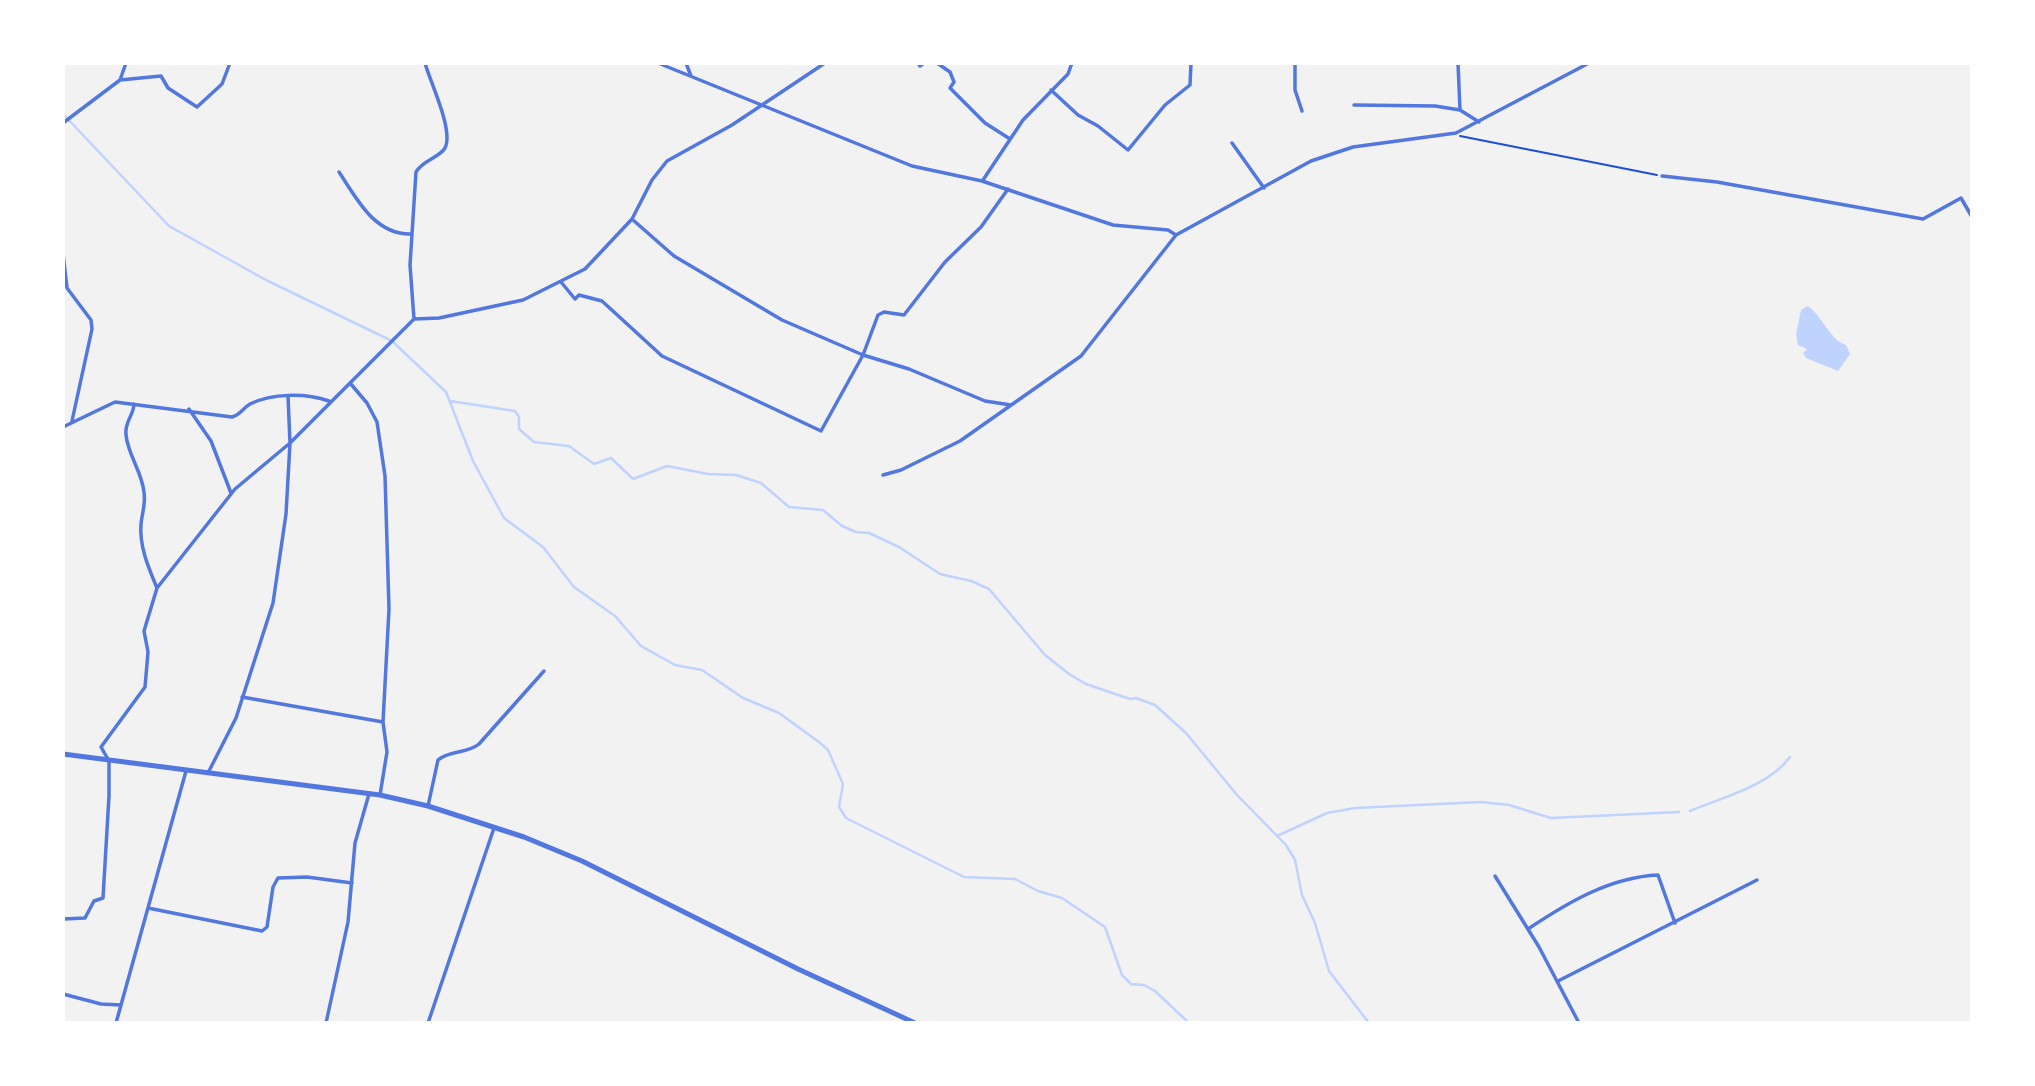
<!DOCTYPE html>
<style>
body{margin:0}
#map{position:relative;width:2035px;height:1086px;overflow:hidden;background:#f2f2f2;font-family:"IBM Plex Sans",sans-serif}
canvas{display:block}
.frame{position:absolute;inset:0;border:65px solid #fff;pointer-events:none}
</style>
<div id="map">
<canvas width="2035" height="1086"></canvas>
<div class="frame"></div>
</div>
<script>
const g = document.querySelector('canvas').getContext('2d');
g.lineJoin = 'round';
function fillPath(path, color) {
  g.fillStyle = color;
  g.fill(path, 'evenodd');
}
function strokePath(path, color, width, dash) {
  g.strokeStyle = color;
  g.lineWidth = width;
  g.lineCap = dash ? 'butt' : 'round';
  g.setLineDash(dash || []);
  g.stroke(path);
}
fillPath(new Path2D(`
 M1808,306c14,10 23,35 38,39l4,9 -12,17 -32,-13 -3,-5 4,-4 -9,-4 -2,-10 5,-25z`), '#bfd3fe');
strokePath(new Path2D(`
 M63,114l106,112 97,54 126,61 54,51 27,69 31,57 39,29 31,40 41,29 26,30 34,19 27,5 41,28 36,15 40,29 9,8 15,34 -4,23 7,11 118,59 51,2 23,12 24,7 43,29 17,48 9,9 13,1 11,6 34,32
 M450,401l65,10 4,6v12l15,13 35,4 25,18 17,-6 22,21 34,-13 41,8 28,1 25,8 28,24 34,3 19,16 14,6 13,1 30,14 41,27 31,7 18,8 56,66 24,19 17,10 44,15 6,-1 19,7 31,28 51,62 49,50 9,15 7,35 13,28 14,48 40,52
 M1690,811c33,-14 79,-25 100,-54
 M1277,836l50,-23 28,-5 126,-6 28,3 42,13 128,-6`), '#bfd3fe', 2.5);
strokePath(new Path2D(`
 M1460,136l197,39`), '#1d4ed8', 2);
strokePath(new Path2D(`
 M658,63l254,103 70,15 131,44 55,5 8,5
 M686,63l5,13
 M918,63l2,3 4,-3
 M937,63l13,9 4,10 -4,6 35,35 25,16
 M1295,63v27l7,21
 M1458,63l2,47
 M120,80l41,-4 7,12 29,19 25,-23 8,-21
 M1051,90l27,25 20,11 30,24 37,-45 25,-20 1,-22
 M1354,105l81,1 25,4 19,12
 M63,123l57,-43 6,-17
 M1232,143l32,45
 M339,172c18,27 35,62 71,62
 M1662,176l55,6 206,37 38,-21 11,19
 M983,180l40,-60 45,-46 4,-11
 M633,220l41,36 108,64 81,35 46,14 76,32 26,4
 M63,253l4,35 24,32 1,9 -20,92
 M561,282l14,17 4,-4 23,6 60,55 159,75 42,-76 15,-40 6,-3 20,3 41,-53 36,-35 27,-38
 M414,319l25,-1 84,-18 62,-31 47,-50 20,-39 15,-19 65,-36 93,-62
 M350,383l17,20 10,19 8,54 4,133 -6,113 4,30 -7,43
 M134,404c0,11 -10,18 -8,31 2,20 16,37 18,57 2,12 -2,21 -3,32 -2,22 8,45 16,64
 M189,409l22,32 20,52
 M63,427l52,-25 117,15c8,-2 11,-9 18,-13 22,-11 56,-11 79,-3
 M883,475l18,-5 59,-29 121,-85 95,-121 135,-74 42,-14 103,-14 133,-70
 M242,697l141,25
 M208,773l28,-55 37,-115 13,-89 4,-71 124,-124 -4,-54 6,-93c7,-12 23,-14 29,-24 9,-18 -15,-66 -20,-85
 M428,806l10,-46c11,-10 29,-6 41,-16l65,-73
 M1495,876l44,71 40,76
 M148,908l114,23 5,-4 6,-40 5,-9 29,-1 45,6
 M63,919l22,-1 9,-17 9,-3 6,-102v-35l-8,-14 44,-60 3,-35 -4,-21 13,-43 78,-99 55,-46 -2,-47
 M1528,929c39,-26 82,-52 130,-54l17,48
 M1558,981l199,-101
 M63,994l38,10 20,1
 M116,1023l70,-252
 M326,1023l22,-101 7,-79 14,-49
 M428,1023l66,-195`), '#5277de', 3.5);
strokePath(new Path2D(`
 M63,754l317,41 48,11 96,31 58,24 216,108 117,54`), '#5277de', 5);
</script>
